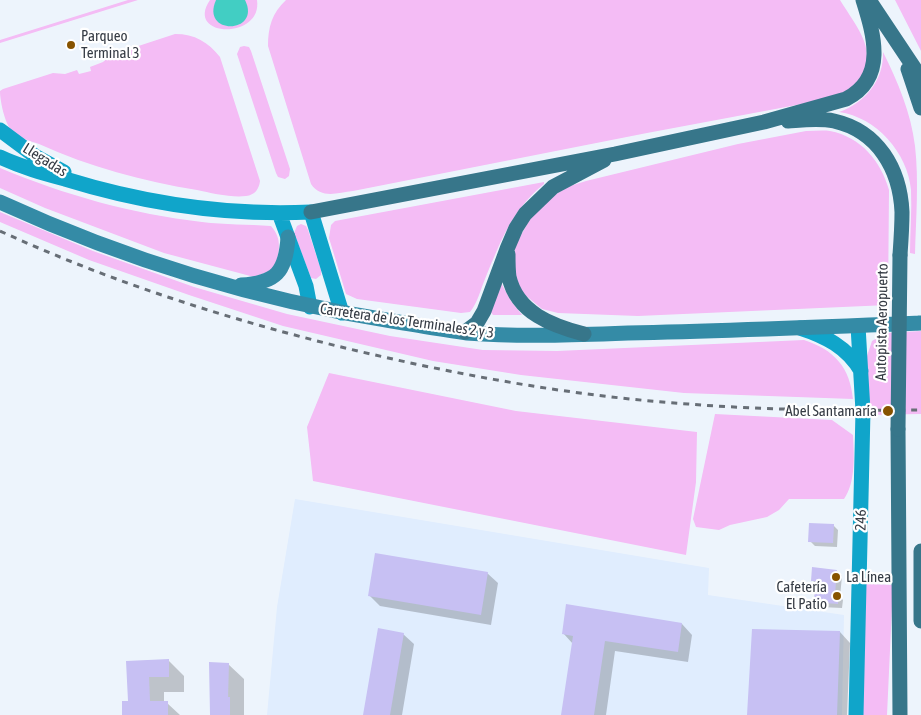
<!DOCTYPE html>
<meta charset="utf-8">
<style>
body{margin:0}
canvas{display:block;background:#edf4fc}
</style>
<canvas width="921" height="715"></canvas>
<script>
const g = document.querySelector('canvas').getContext('2d');
g.lineJoin = 'round';
function fillPath(path, color) {
  g.fillStyle = color;
  g.fill(path, 'evenodd');
}
function strokePath(path, color, width, dash) {
  g.strokeStyle = color;
  g.lineWidth = width;
  g.lineCap = dash ? 'butt' : 'round';
  g.setLineDash(dash || []);
  g.stroke(path);
}
function write(font, color, halo, rows, align = 'center') {
  g.font = font + ' "Asap Condensed",sans-serif';
  g.lineWidth = 4.5;
  g.setLineDash([]);
  g.textBaseline = 'middle';
  g.strokeStyle = halo;
  g.fillStyle = color;
  for (const [text, x, y, turn = 0] of rows) {
    g.save();
    g.translate(x, y);
    g.rotate((+turn || 0) * Math.PI / 180);
    g.textAlign = isNaN(turn) ? turn : align;
    if (halo) g.strokeText(text, 0, 0);
    g.fillText(text, 0, 0);
    g.restore();
  }
}
fillPath(new Path2D(`
 M295,499l414,69 -1,27 136,20 -2,100h-575l10,-108z`), '#e0edfe');
fillPath(new Path2D(`
 M128,0h10l-138,43v-3z
 M210,0h47c6,40 -73,38 -47,0z
 M286,0h554c17,28 41,52 17,84 -5,6 -16,10 -23,14l-187,35 -294,58c-16,2 -32,8 -42,-7l-43,-138c0,-19 4,-33 18,-46z
 M895,0h26v51z
 M175,34c20,0 33,8 45,23l40,124c-1,8 -5,14 -14,15 -14,2 -35,-3 -49,-6 -55,-9 -107,-23 -158,-46 -9,-3 -20,-6 -27,-13 -7,-7 -12,-30 -12,-40l3,-2 50,-16 12,1 12,-4 2,4 12,-3 -1,-4 13,-5 8,-7z
 M244,46l5,1 2,4 39,118 -1,7 -4,3 -7,-2 -2,-4 -39,-119 3,-7z
 M883,52c15,30 28,61 32,94 4,35 1,72 0,108l-5,-1c0,-21 2,-42 1,-63 -3,-37 -35,-73 -72,-78 26,-9 45,-32 44,-60z
 M806,131c8,0 17,-1 24,0 31,6 51,30 59,59l-1,115 -250,11 -80,-3 -16,-4 -18,-15 -7,-10 -4,-27 3,-13 14,-25 13,-13 13,-12 14,-8 16,-5 152,-37z
 M0,168c65,27 132,46 202,54 23,3 46,2 69,4 12,13 8,27 4,43l-21,8 -90,-24 -119,-45 -45,-20z
 M544,182v2c-33,27 -43,57 -59,95 -5,12 -7,23 -15,33l-9,1 -104,-14 -11,-5 -17,-56 2,-13 4,-4z
 M0,212l93,39 101,36 93,27 103,22 93,14 74,1 247,-11c31,10 46,28 49,59l-169,-6 -163,-18 -88,-14 -150,-35 -94,-31 -100,-35 -89,-38z
 M301,224l5,2 2,4 13,40v5l-5,4 -5,-1 -17,-45 3,-7z
 M500,281l11,20 11,14h-29l-4,-5z
 M921,331v83l-55,1 1,-59 5,-15 14,-8z
 M329,373l187,38 181,21 -1,50 -10,73 -373,-74 -6,-54z
 M715,414l117,6 21,15c1,20 3,47 -9,64h-55l-10,11 -12,7 -37,8 -11,5 -23,-3 -3,-8z
 M866,584l27,1 -6,130h-26z`), '#f4bcf5');
fillPath(new Path2D(`
 M216,0h29c17,34 -45,36 -29,0z`), '#42cec3');
fillPath(new Path2D(`
 M833,525l5,5 -1,17 -22,-1 -5,-5z
 M837,571l5,5 -2,21 3,3 -1,8 -22,-1 -5,-5 1,-18 -4,-4z
 M487,573l11,10 -7,42 -111,-19 -10,-10z
 M682,624l10,11 -4,27 -73,-11 -9,64h-43l10,-71 -10,-11z
 M840,632l10,11 -3,72h-98z
 M403,634l11,10 -12,71h-38z
 M168,660l16,16v16h-20v11h3l13,12h-56l5,-13 -2,-40z
 M228,664l16,15v36h-33z`), '#0003');
fillPath(new Path2D(`
 M809,523l25,1 -1,19 -25,-1z
 M375,553l113,19 -7,43 -113,-19z
 M812,567l25,3 -2,24h3v10l-24,-2 1,-21h-4z
 M566,604l116,19 -4,29 -73,-11 -11,74h-33l12,-79 -11,-2z
 M378,628l26,5 -14,82h-27z
 M752,629l88,2 -3,84h-90z
 M169,659v18h-20l1,24h18v14h-46v-14h6l-2,-40z
 M209,662l20,1 -1,34h2v18h-20z`), '#c7c0f3');
strokePath(new Path2D(`
 M0,130l35,26 29,16
 M0,157c21,10 43,16 65,22 81,25 161,37 246,33l31,101
 M279,213l27,73 4,21
 M800,328c25,8 47,19 61,43
 M856,715l7,-304 -5,-85`), '#10a5ca', 15);
strokePath(new Path2D(`
 M0,202c124,57 258,98 392,119 25,4 50,9 75,12 53,4 108,2 161,0 98,-2 195,-6 293,-10
 M241,285c35,-2 45,-13 47,-48`), '#348ba6', 15);
strokePath(new Path2D(`
 M869,0l52,78
 M908,69l13,39
 M788,121c15,-1 31,-3 46,0 44,10 66,48 68,91 0,14 -1,29 -2,43
 M311,212l304,-58 149,-32 82,-23c41,-21 28,-64 17,-99
 M508,254c0,7 0,16 1,23 8,36 44,49 75,57
 M465,332l12,-9 7,-12 23,-62 9,-21 9,-14 28,-27 51,-27
 M898,429l2,286
 M921,551v70`), '#37768a', 15);
strokePath(new Path2D(`
 M0,231c109,50 221,86 337,115 115,28 233,50 351,58 76,6 157,7 233,6`), '#676e76', 3, [6, 6]);
strokePath(new Path2D(`
 M898,429l2,-174`), '#37768a', 15);
for (const [x, y, r, color] of [
 [71,45,5,"#875300"],
 [888,411,6,"#875300"],
 [836,577,5,"#875300"],
 [837,596,5,"#875300"]
]) {
  const dot = new Path2D();
  dot.arc(x, y, r, 0, 2 * Math.PI);
  g.fillStyle = color;
  g.fill(dot);
  strokePath(dot, '#fff', 2);
}
write('15px', '#353b44', '#fff', [
 ["Parqueo",81,36],
 ["Terminal 3",81,53],
 ["Abel Santamaría",877,411,"right"],
 ["La Línea",846,577],
 ["Cafetería",827,587,"right"],
 ["El Patio",827,604,"right"]
], 'left');
write('15px', '#353b44', '#fff', [
 ["Llegadas",45,160,32],
 ["Carretera de los Terminales 2 y 3",407,321,8],
 ["Autopista Aeropuerto",882,322,-89],
 ["246",861,520,-89]
]);
</script>
